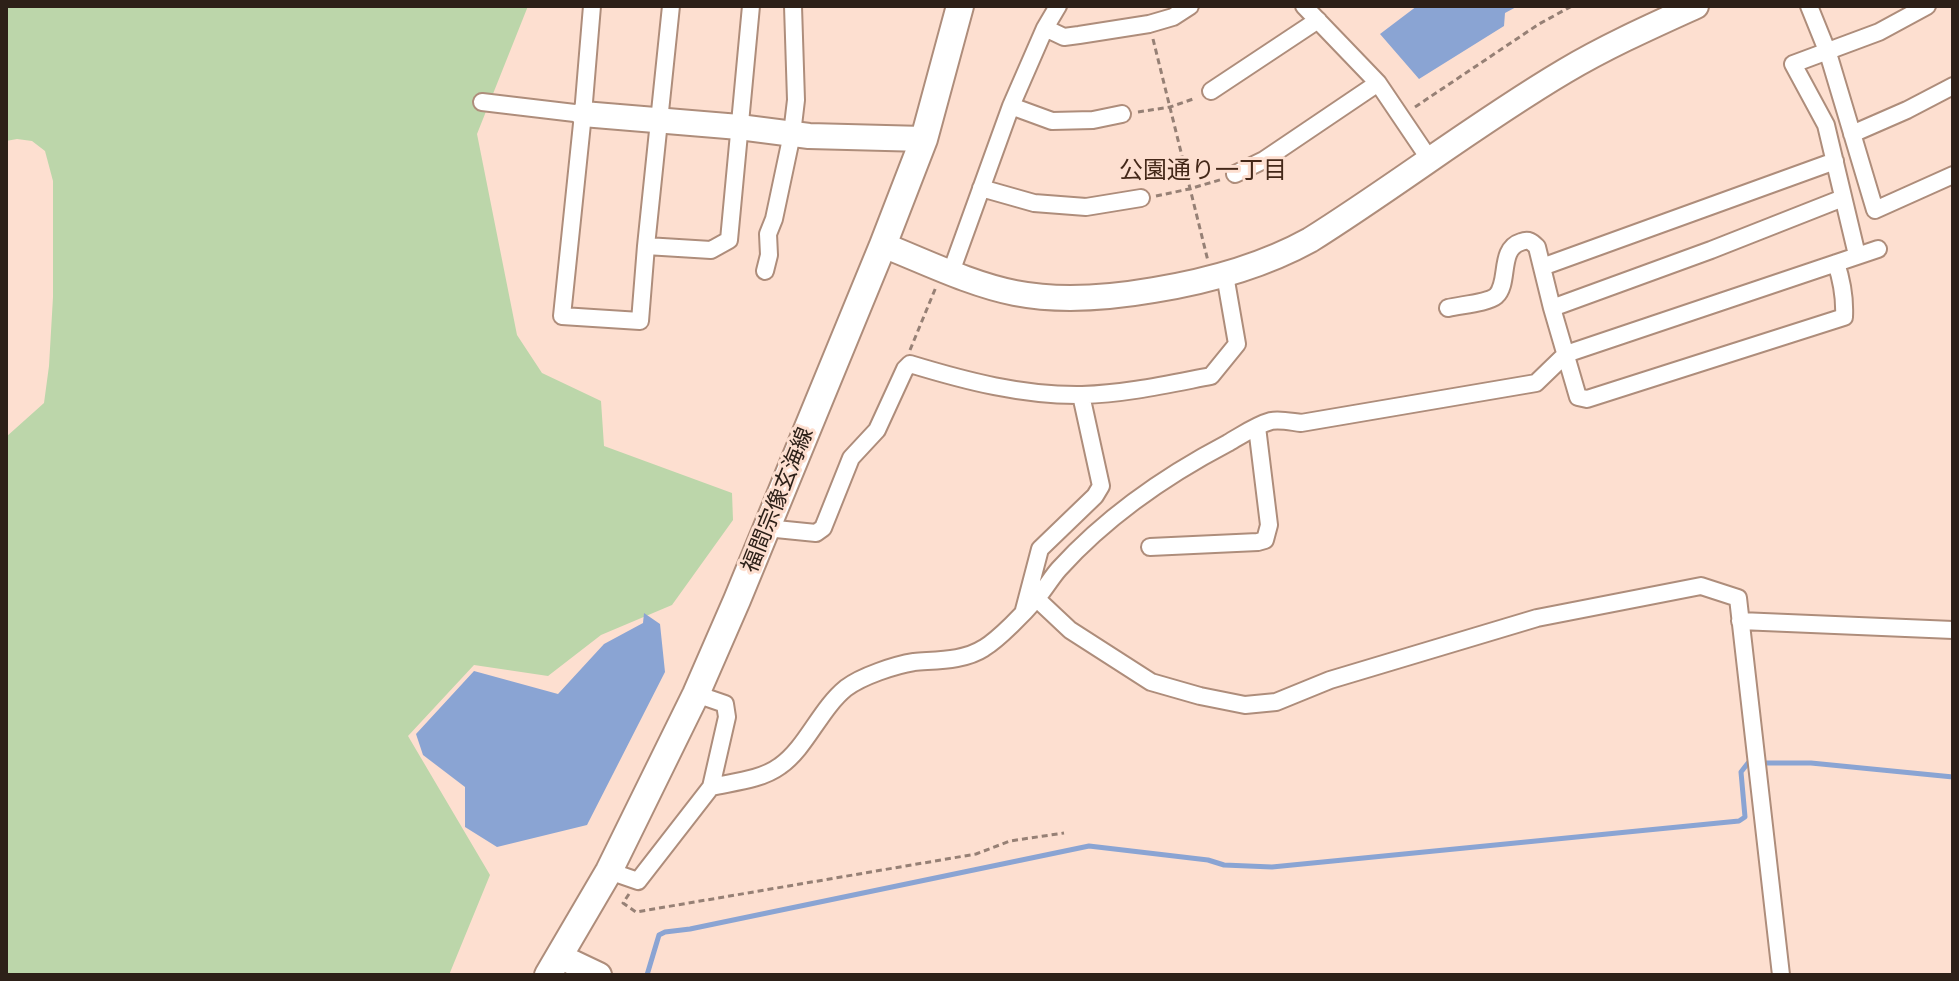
<!DOCTYPE html>
<meta charset="utf-8">
<style>
body{margin:0}
#map{position:relative;width:1959px;height:981px;overflow:hidden;background:#fddfd0;font-family:Mulish,sans-serif}
canvas{display:block}
.frame{position:absolute;inset:0;border:8px solid #2d2018;pointer-events:none}
</style>
<div id="map">
<canvas width="1959" height="981"></canvas>
<div class="frame"></div>
</div>
<script>
const g = document.querySelector('canvas').getContext('2d');
g.lineJoin = 'round';
function fillPath(path, color) {
  g.fillStyle = color;
  g.fill(path, 'evenodd');
}
function strokePath(path, color, width, dash) {
  g.strokeStyle = color;
  g.lineWidth = width;
  g.lineCap = dash ? 'butt' : 'round';
  g.setLineDash(dash || []);
  g.stroke(path);
}
function write(font, color, halo, rows, align = 'center') {
  g.font = font + ' Mulish,"Noto Sans JP",sans-serif';
  g.lineWidth = 6;
  g.setLineDash([]);
  g.textBaseline = 'middle';
  g.strokeStyle = halo;
  g.fillStyle = color;
  for (const [text, x, y, turn = 0] of rows) {
    g.save();
    g.translate(x, y);
    g.rotate((+turn || 0) * Math.PI / 180);
    g.textAlign = isNaN(turn) ? turn : align;
    if (halo) g.strokeText(text, 0, 0);
    g.fillText(text, 0, 0);
    g.restore();
  }
}
fillPath(new Path2D(`
 M6,6h522l-51,128 40,201 25,38 59,28 3,45 128,47 1,27 -61,85 -71,30 -53,41 -74,-11 -66,71 82,139 -41,100h-443v-538l38,-34 5,-37 4,-69v-116l-8,-30 -13,-10 -15,-2 -11,2z`), '#bcd6aa');
fillPath(new Path2D(`
 M1417,6h101l-13,7 -1,13 -85,53 -39,-45z
 M644,613l16,11 5,48 -78,153 -90,22 -32,-20v-40l-42,-32 -7,-21 58,-63 84,23 46,-50 39,-21z`), '#8aa4d3');
strokePath(new Path2D(`
 M647,975l12,-40 6,-3 25,-3 399,-83 119,14 16,5 48,2 467,-46 6,-4 -4,-45 7,-9h63l142,14`), '#8aa4d3', 5);
const street = new Path2D(`
 M592,6l-9,108 -21,202 78,5 6,-75 25,-240
 M1304,6l74,77 52,77
 M1809,6l19,47 47,157 78,-35
 M1045,28l19,9 15,-2 70,-11 24,-7 17,-11
 M1211,91l107,-71
 M482,102l101,12
 M1011,106l41,15 41,-1 29,-6
 M1852,134l55,-24 46,-24
 M1235,174l29,-14 114,-77
 M981,188l53,15 52,4 55,-9
 M646,246l65,4 18,-10 22,-234
 M1857,255l-31,-130 -33,-61 86,-32 48,-26
 M1542,267l293,-106
 M765,271l4,-16 -1,-21 6,-15 18,-85 4,-34 -3,-94
 M951,272l60,-166 34,-78 13,-22
 M1448,308c11,-3 40,-5 48,-12 14,-13 2,-47 25,-54 8,-3 11,0 16,5l15,61 159,-58 132,-52
 M1552,308l26,89 9,2 257,-82c1,-19 -2,-36 -8,-54
 M766,528l50,5 7,-5 28,-70 26,-28 28,-61 5,-5c56,17 113,32 172,31 43,-1 87,-11 129,-19l26,-32 -12,-69
 M1150,547l108,-5 7,-2 4,-15 -12,-98
 M1037,599l33,31 81,52 49,14 45,9 31,-3 54,-22 207,-62 164,-32 37,12 43,377
 M1024,610l16,-61 55,-53 6,-10 -20,-91
 M1740,621l213,9
 M711,787c22,-5 50,-7 69,-21 26,-18 40,-57 66,-78 16,-12 49,-23 68,-26 23,-2 50,-1 70,-14 15,-9 41,-36 53,-50 8,-9 14,-20 22,-29 48,-53 106,-93 169,-126 14,-8 28,-18 43,-22 9,-2 21,1 30,2l235,-40 30,-29 312,-105
 M609,871l29,10 73,-94 16,-70 -2,-13 -29,-10`);
const secondary = new Path2D(`
 M583,114l156,13 70,9 115,3
 M883,245c43,17 87,39 132,48 46,9 93,5 139,-3 55,-9 107,-23 156,-50 86,-54 167,-117 255,-169 42,-25 87,-45 131,-65
 M559,956l40,19`);
const primary = new Path2D(`
 M548,975l61,-104 87,-177 41,-94 146,-355 41,-106 36,-133`);
strokePath(street, '#ae8d7b', 20);
strokePath(secondary, '#ae8d7b', 28);
strokePath(primary, '#ae8d7b', 30);
strokePath(new Path2D(`
 M1153,39l55,222
 M1415,107l124,-83 33,-18
 M1138,112l32,-5 26,-9
 M1156,196l33,-7 34,-10
 M910,350l26,-63
 M629,894l-6,9 13,9 340,-58 34,-13 54,-8`), '#968075', 3, [6, 4]);
strokePath(street, '#fff', 16);
strokePath(secondary, '#fff', 24);
strokePath(primary, '#fff', 26);
write('22px', '#2d2018', '#fddfd0', [
 ["福間宗像玄海線",778,500,-68]
]);
write('24px', '#442819', '#fddfd0', [
 ["公園通り一丁目",1203,171]
]);
</script>
